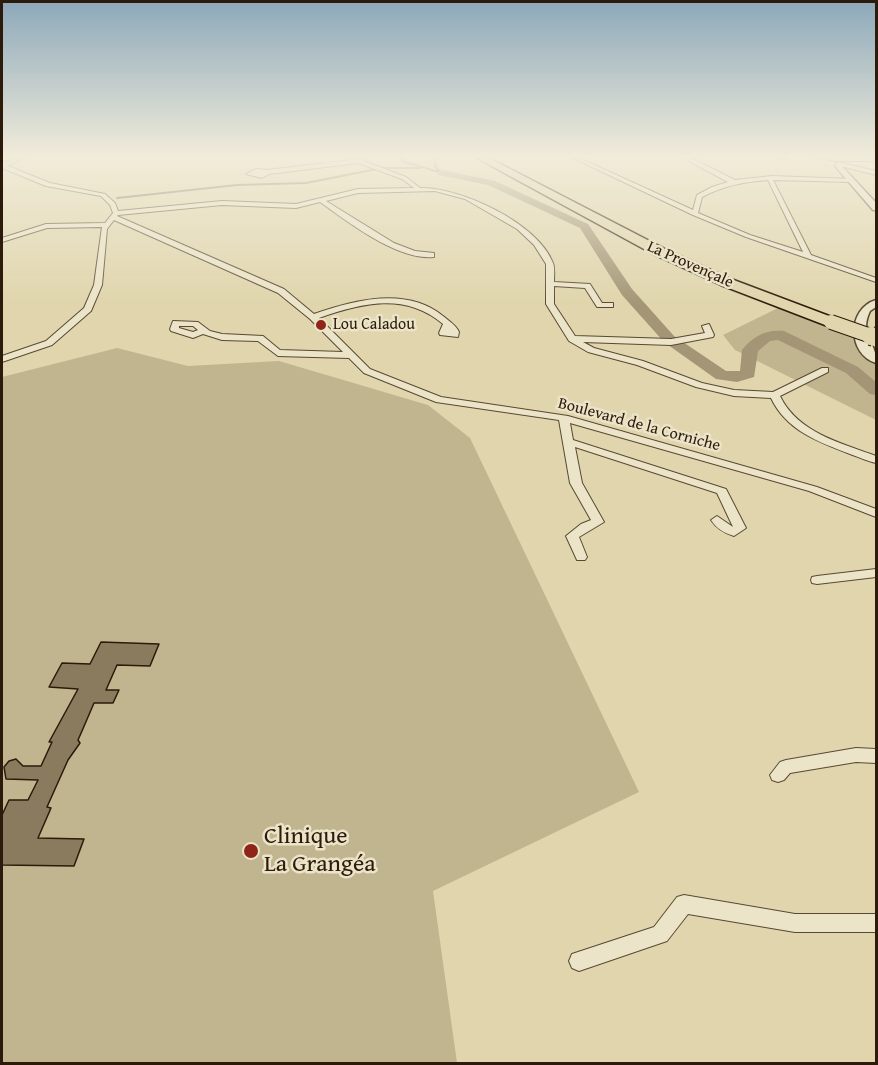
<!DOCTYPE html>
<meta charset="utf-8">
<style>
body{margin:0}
#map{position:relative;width:878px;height:1065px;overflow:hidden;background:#e0d5ac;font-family:"Gentium Book Plus",serif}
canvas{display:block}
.frame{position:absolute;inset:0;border:3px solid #2c1a0a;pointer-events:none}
</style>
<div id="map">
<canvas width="878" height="1065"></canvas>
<div class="frame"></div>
</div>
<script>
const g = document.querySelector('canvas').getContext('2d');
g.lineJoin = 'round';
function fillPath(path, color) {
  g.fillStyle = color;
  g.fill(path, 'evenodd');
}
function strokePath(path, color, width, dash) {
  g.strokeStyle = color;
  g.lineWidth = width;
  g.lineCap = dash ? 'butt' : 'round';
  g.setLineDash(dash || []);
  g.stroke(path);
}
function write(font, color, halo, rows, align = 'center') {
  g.font = font + ' "Gentium Book Plus",serif';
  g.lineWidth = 5;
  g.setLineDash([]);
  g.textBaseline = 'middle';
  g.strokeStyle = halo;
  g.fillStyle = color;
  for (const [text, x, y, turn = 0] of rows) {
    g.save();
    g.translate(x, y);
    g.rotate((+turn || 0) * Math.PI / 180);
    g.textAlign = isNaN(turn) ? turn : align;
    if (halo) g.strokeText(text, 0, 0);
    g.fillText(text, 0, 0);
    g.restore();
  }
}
fillPath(new Path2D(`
 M778,308l98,35v77l-141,-70 -12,-15z
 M117,348l71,18 91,-5 149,44 42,33 169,354 -206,99 24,172h-455v-686z`), '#c1b590');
strokePath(new Path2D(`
 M402,157v4l40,12
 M434,157l1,9 5,6
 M384,168h36
 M117,198l120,-13 69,-2 71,-14`), '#73644a', 2);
fillPath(new Path2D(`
 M442,170l53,11 93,43 44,65 42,47 52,35h14l2,-21c11,-14 25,-21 42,-19l74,36 18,15v13l-6,-1 -24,-21 -68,-33 -8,1 -12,10 -4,26 -17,5 -21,-3 -52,-37 -42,-47 -42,-67 -92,-43 -50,-10v-4z`), '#a39575');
const building = new Path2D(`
 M101,642l58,2 -9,22 -33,-1 -11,25h13l-6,13h-19l-12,28 -4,9 2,3 -12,17 -21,47 4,1 -13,30 46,1 -10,27 -72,-1v-50l7,-15h19l10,-20 -32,-1 -2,-12 5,-6 7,-2 7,7h18l11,-24h-3l29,-53 -29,-2 13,-24 28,1z`);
fillPath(building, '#8a7b5e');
strokePath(building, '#2c1a0a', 1.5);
const minor = new Path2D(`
 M19,157h7l-18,9 42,17 55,11 10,9 3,8 104,-10 74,3 62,-15 56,-1 -12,-9 -44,-16 -89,11 -7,4 -16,-4 10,-5 11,1 92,-11 47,18 14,11c40,-1 118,35 133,75 2,5 1,13 1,19l36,2 12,19h11v4h-16l-12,-19 -31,-2v18l21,32 96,3 34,-6 -3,-7 7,-2 5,11 -1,2 -42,8 -88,-3 11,6 49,13 59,22 32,7 39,2 49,-24h6v4l-48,24c18,37 61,47 96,60v7c-9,-2 -17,-6 -26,-9 -32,-12 -64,-24 -79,-56l-37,-2 -38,-9 -59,-22 -49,-13 -19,-11 -23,-37v-40l-12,-19 -17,-16 -52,-30 -30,-8 -77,2 -32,8 68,42 21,8 19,2v4c-36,4 -86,-35 -114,-55l-24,6 -74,-3 -104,10 -1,1 167,73 30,25c40,-14 93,-28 129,2 6,5 13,9 16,16l-1,5 -18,-2 -1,-2 4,-9c-38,-32 -81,-21 -124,-6l51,51 71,28 127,19 249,71 59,22v8l-67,-26 -239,-68 3,17 153,49 20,39 -12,8c-10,-3 -17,-7 -23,-16l6,-4 16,11 -16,-34 -142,-46 7,36 22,39 -25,15 8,20 -2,3h-8l-11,-24 15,-12 10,-4 -21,-37 -11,-63 -123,-18 -72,-29 -15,-15 -71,-2 -20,-15 -36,-1 -19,-6 -10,4 -22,-7 -1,-2 3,-8 25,1 12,9 12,3 41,2 17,14 63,2 -33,-33 -32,-26 -164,-73 -7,9 -5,56 -11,26 -39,34 -50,17v-6l44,-15 38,-33 10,-23 8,-58 -55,1 -45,14v-4l44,-14 59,-1 8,-10 -3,-8 -9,-9 -55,-10 -44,-18v-5zM179,326h14l5,4 -5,2 -14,-4z
 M571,157h6l116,53 4,-15 15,-8 16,-5 -41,-22v-2l9,-1 -3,2 42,21 37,-4 81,3 -2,3 -78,-2 38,75 65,23v4l-130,-45 -53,-22zM768,180l35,72 -53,-17 -52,-22 4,-16c21,-11 41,-15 66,-17z
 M777,157h7l2,1 -3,2z
 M838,162l38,9v4l-40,-10z
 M876,569v8l-59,7 -5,-1 -1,-3 1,-3 5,-1z
 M856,748l20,1v14l-20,-1 -66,11 -6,7 -6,2 -6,-2 -2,-5 10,-13 6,-2z
 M684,895l111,19h81v18h-81l-107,-18 -21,27 -88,30 -7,-3 -3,-7 3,-7 82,-27 23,-30z`);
const tertiary = new Path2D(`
 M838,162l38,41v7h-3l-38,-44z
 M876,300v7l-6,4c-12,25 8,32 6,52 -28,-8 -30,-54 0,-63z`);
const secondary = new Path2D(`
 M814,157h62v4h-40z`);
const motorway = new Path2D(`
 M475,157h12l178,92 66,30 106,40 2,3 -8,5 -6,-2 -104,-40 -66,-30z`);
strokePath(minor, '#594932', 2);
strokePath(tertiary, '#594932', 3);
strokePath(secondary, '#2c1a0a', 2);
strokePath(motorway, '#2c1a0a', 3);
fillPath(minor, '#ebe4c9');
fillPath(tertiary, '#ebe4c9');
fillPath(secondary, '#ebe4c9');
fillPath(motorway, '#e0d5ac');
const motorwayBridgeFar1 = new Path2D(`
 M831,322l43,15`);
const motorwayBridge = new Path2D(`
 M871,336l3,1`);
strokePath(motorwayBridgeFar1, '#2c1a0a', 16, []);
strokePath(motorwayBridge, '#2c1a0a', 20, []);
strokePath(motorwayBridgeFar1, '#e0d5ac', 14);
strokePath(motorwayBridge, '#e0d5ac', 18);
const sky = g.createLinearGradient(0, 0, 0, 306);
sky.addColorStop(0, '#8ca8ba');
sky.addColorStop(0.51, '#f1ecda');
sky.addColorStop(1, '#f1ecda00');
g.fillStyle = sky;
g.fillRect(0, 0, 878, 306);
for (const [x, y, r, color] of [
 [321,325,6,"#8f2418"],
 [251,851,8,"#8f2418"]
]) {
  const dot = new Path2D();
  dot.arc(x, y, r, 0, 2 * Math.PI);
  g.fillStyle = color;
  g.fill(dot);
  strokePath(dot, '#ebe4c9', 2);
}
write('16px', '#2c1a0a', '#ebe4c9', [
 ["La Provençale",690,265,24],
 ["Boulevard de la Corniche",639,425,15]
]);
write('16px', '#2c1a0a', '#ebe4c9', [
 ["Lou Caladou",333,325]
], 'left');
write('24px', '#2c1a0a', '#ebe4c9', [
 ["Clinique",264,837],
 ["La Grangéa",264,865]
], 'left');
</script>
